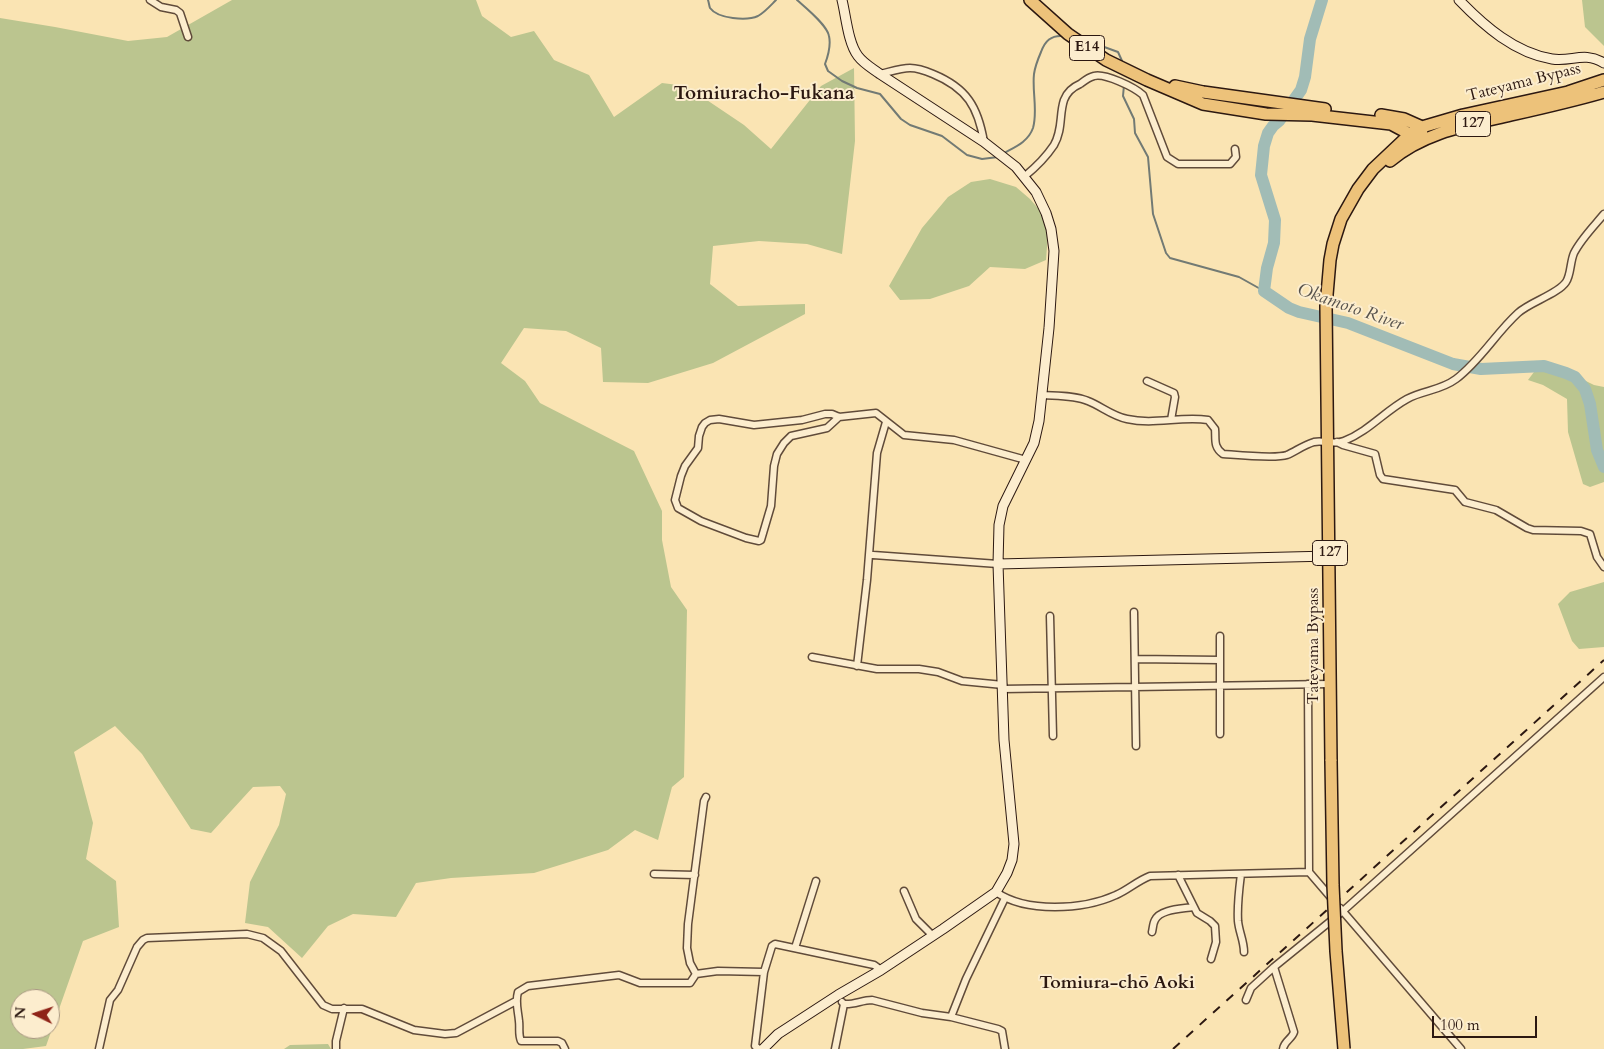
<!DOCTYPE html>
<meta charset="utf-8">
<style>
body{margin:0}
#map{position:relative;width:1604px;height:1049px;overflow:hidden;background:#fae4b3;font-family:Cardo,serif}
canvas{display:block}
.north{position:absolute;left:10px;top:989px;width:50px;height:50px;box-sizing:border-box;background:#fcedce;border:1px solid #a99882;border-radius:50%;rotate:274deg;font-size:14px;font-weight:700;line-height:20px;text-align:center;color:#2c1811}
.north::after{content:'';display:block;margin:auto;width:18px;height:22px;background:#8f2418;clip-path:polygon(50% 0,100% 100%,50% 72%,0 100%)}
.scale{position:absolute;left:1432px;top:1016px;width:105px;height:22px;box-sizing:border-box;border:2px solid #2c1811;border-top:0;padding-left:6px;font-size:15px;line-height:18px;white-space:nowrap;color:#2c1811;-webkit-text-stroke:4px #fcedce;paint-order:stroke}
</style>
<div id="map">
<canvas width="1604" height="1049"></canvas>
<div class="north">N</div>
<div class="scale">100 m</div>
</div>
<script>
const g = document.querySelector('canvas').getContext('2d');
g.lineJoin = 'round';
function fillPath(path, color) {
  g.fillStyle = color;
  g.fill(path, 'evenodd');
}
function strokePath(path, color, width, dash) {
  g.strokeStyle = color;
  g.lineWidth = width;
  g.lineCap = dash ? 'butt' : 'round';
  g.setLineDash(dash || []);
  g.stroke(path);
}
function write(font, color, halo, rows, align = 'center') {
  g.font = font + ' Cardo,serif';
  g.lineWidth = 4;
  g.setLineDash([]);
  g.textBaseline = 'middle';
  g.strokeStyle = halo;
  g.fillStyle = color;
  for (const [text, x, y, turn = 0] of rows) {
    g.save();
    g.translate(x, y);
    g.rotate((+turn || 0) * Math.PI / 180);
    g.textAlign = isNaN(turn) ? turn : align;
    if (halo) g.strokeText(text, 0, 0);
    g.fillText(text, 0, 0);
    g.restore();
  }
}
fillPath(new Path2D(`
 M232,0h244l6,16 29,21 23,-6 20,29 35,15 25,42 48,-34 24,3 58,39 27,24 50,-63 33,-18 1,73 -13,113 -35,-10 -48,-3 -46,5 -3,38 28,22 67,-2v10l-92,49 -65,20 -45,-1 -2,-34 -35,-17 -42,-3 -23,35 24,18 15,22 94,48 28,60v29l9,47 16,23 -3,167 -12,10 -14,53 -23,-10 -27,20 -74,23 -83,5 -35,5 -20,34 -43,-3 -25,12 -26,32 -34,-31 -23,-4 5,-41 29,-57 7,-31 -6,-8 -27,1 -42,46 -20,-4 -49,-75 -27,-28 -41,26 19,71 -7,36 30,22 3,46 -36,14 -37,105 -23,3h-23v-1031l55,9 73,14 39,-4zM20,999h30v30h-30z
 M1582,0h22v46l-19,-19z
 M990,179l26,8 14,12 19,22 -3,39 -21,9 -35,-2 -21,19 -39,13 -30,1 -11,-14 33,-58 26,-31 23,-15z
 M1543,360l51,25 10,2v95l-14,5 -7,-3 -15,-52 -1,-33 -24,-14 -15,-5z
 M1604,582v65l-25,2 -7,-8 -14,-37 12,-12z
 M328,1044l3,5h-47l6,-4z`), '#bbc58f');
strokePath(new Path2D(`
 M708,0c1,3 1,5 2,8 8,11 37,13 48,8 7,-4 13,-11 18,-16
 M797,0c9,8 30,25 32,36 2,9 -1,20 -4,28l3,7 14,10 15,7 23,6 21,25 9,6 32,11 25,19 15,4 16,-2
 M1085,40l33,12 5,11
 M1124,85l-1,11 11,23 1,14 13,24 5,57 13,39 4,5 69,19 25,14
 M1004,153c11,-6 24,-11 29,-25 5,-17 -1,-36 1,-54 1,-7 4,-15 7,-22 4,-11 10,-17 22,-16`), '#727a74', 2);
strokePath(new Path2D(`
 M1322,0l-12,39 -5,38 -4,13 -22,31 -6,5 -5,7 -4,13 -3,29 14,45 -1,23 -7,25 -3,23 25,17 10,4 49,11 105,41 28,5 63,-3 22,7 9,4 10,12 5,15 7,46 7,17`), '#a1bcb6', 12);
const street = new Path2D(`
 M150,0l11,7 15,3 4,3 8,24
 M880,74c9,-2 21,-6 30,-6 8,0 16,3 23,6 34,14 45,33 51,68
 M1025,176c11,-9 21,-19 29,-31 9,-16 5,-30 10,-45 3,-8 9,-13 16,-16 4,-3 9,-7 14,-8 11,-3 40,11 49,19l24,62 11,7h52l6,-7 -1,-8
 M1147,381l27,12 1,4 -4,23
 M1042,395c14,1 32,0 46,6 13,5 24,15 39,18 27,6 54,-3 81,1l7,9c1,10 -2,18 8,25 14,1 52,5 64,1 9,-4 17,-10 27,-13 10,-2 20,3 30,-1 25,-10 41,-30 63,-42 16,-9 33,-8 49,-20 24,-18 40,-46 62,-66 12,-11 40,-19 48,-31 5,-7 4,-20 8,-29 7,-14 20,-27 30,-39
 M839,417l-12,11 -36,8 -7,7 -7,11 -3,12 -3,40 -10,34 -2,1 -13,-3 -45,-17 -23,-13 -3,-8 6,-24 4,-10 13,-18 1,-12 3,-9 3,-4 5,-3 9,-1 35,6 48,-5 23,-6h7l7,3 37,-4 28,22 50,5 72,20
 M1337,442l6,3 32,9 5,21 3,4 72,11 10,12 31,8 31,18 6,2 48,1 9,3 7,23 7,10
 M873,555l125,9
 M1134,612l2,134
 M1050,616l3,120
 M812,657l65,12h42l19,3 24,9 41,4
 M1135,659l85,1
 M857,666l10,-86 10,-127 9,-31
 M1308,684l1,188 24,28
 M1002,689l328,-5
 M1220,734v-98
 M654,874l41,1
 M1241,874c-2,16 -4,31 -3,47 1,11 6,20 6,31
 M1178,875l19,38 13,8 5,5 1,16 -5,17
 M904,891l12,28 17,17
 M996,892c30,21 87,18 120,3 12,-5 21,-14 34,-19l159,-4
 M1340,908l121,141
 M1152,932c1,-4 1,-9 3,-12 5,-11 27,-11 38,-13
 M795,948l21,-67
 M1274,967l20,65c-2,7 -10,9 -11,17
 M696,974l-6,-11 -3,-15 1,-24 16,-123 2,-4
 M1246,1000l5,-12 23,-21 69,-56 261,-234
 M844,1004c10,1 18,-4 28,-4l50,13 29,4 47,12 4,2 3,18
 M951,1017l15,-38 39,-81
 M99,1049l11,-49 8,-10 19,-43 6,-7 4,-2 100,-4 16,4 18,13 42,54 9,4h30l52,21 31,4 11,-1 60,-32
 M336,1049v-8l8,-33
 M565,1049l-3,-6 -4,-2h-37c-3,-7 -1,-13 -2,-20 -1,-11 -4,-19 -1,-29l10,-6 91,-11 21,8h50l6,-9 22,-3 46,1
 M759,1049l-4,-3 9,-74 8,-26 3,-2 99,21 7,5
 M835,1049l9,-45 -2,-2`);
const secondary = new Path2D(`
 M1459,0c25,26 56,53 93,59 21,3 31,-8 52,4
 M998,564l332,-8
 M763,1049l15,-15 60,-39 43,-25 62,-41 53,-37 11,-19 5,-13 2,-16 -10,-104 -6,-176 1,-39 4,-19 31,-63 5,-22 10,-93 5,-77 -3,-22 -5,-16 -10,-21 -20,-25 -32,-25 -104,-68c-8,-6 -16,-10 -22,-18 -10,-13 -12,-40 -16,-56`);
const highway = new Path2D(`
 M1030,0l38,34 38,26 41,20 56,24 63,10 46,1 79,9 30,16 1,-13
 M1175,86l28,6 122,17
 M1381,115l23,4 18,8
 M1390,161c34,-29 78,-36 121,-46 31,-7 62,-14 93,-23
 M1331,761l-5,-455 4,-46 3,-16 8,-25 17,-30 15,-20 36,-34 13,-8 41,-12 105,-23 36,-12`);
strokePath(street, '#604b3a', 9);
strokePath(secondary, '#2c1811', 11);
strokePath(highway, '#2c1811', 14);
strokePath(street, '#fcedce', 6);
strokePath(secondary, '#fcedce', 9);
strokePath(highway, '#edc27a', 11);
strokePath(new Path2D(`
 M1173,1049l431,-389`), '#2c1811', 2, [9, 9]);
const highwayBridge = new Path2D(`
 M1331,761l2,124 3,66 8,98`);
strokePath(highwayBridge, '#2c1811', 14, []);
strokePath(highwayBridge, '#edc27a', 11);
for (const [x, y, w] of [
 [1087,48,35],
 [1473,124,35],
 [1330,553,35]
]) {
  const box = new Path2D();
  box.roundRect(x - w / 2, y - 12.5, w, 25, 4);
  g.fillStyle = '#fcedce';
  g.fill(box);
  strokePath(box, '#2c1811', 1);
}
write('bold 15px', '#2c1811', null, [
 ["E14",1087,48],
 ["127",1473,124],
 ["127",1330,553]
]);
write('16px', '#2c1811', '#fcedce', [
 ["Tateyama Bypass",1524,83,-14],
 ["Tateyama Bypass",1314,646,-90]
]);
write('italic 18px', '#55514b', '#fcedce', [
 ["Okamoto River",1350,308,19]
]);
write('bold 18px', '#2c1811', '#fcedce', [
 ["Tomiura-chō Aoki",1117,984]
]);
write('bold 19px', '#2c1811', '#fcedce', [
 ["Tomiuracho-Fukana",764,95]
]);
</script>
